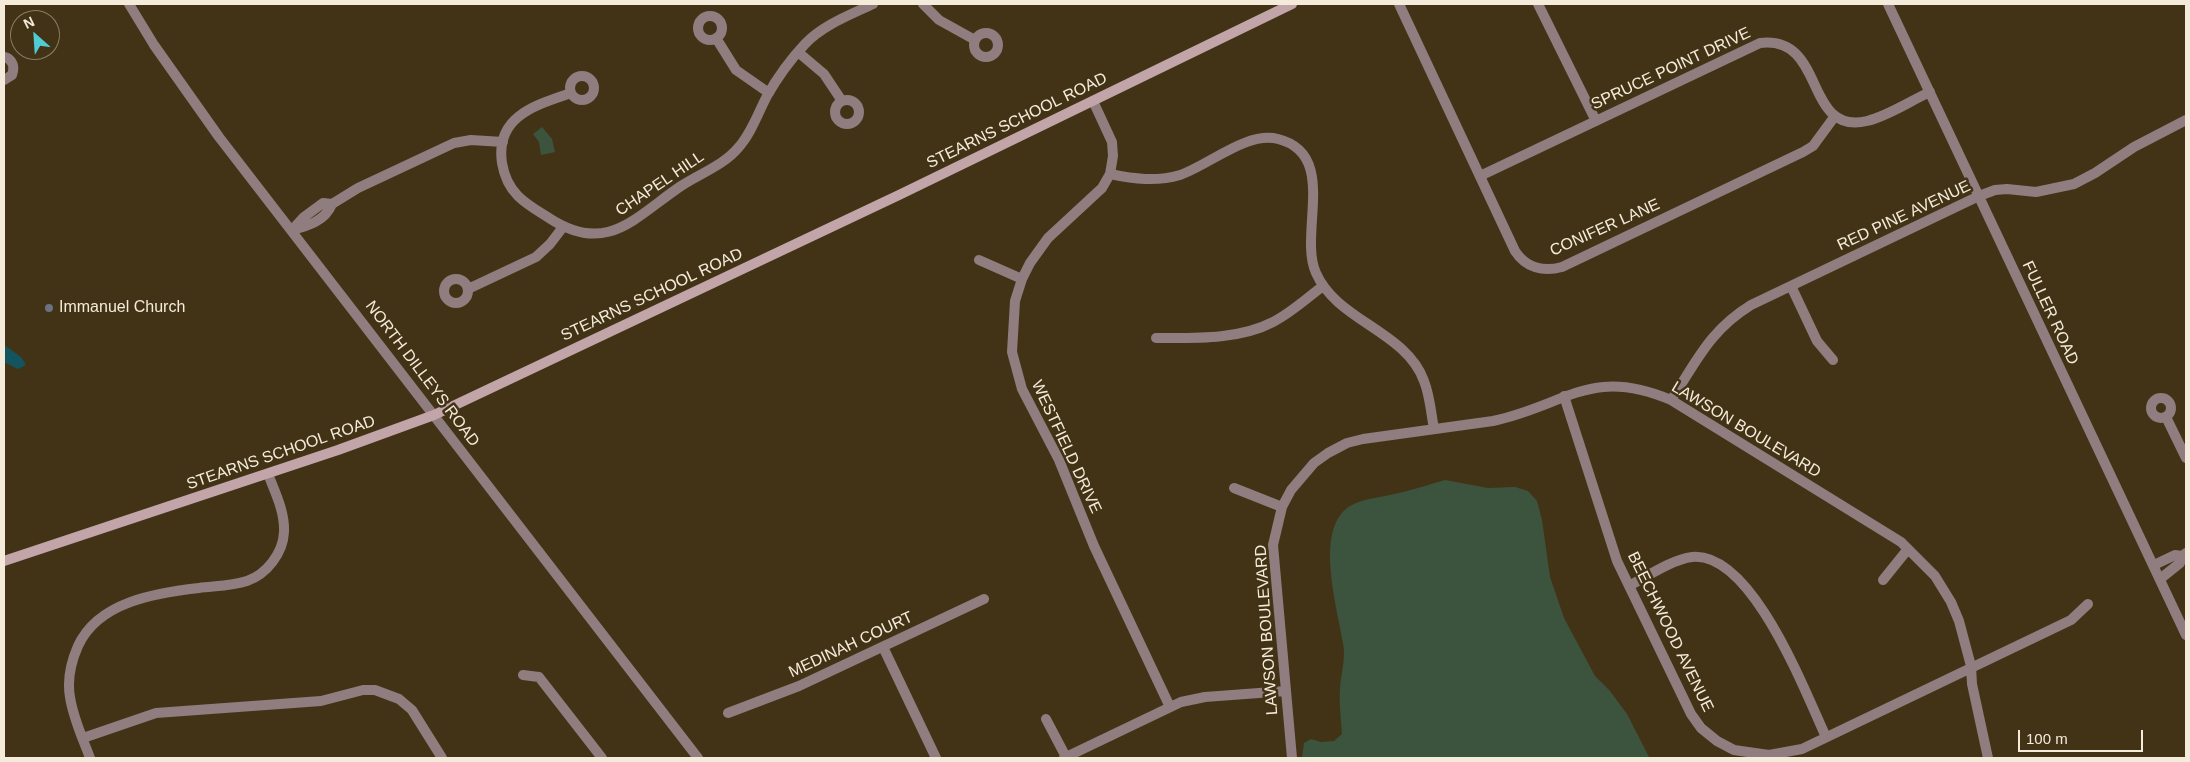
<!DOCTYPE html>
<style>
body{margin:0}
#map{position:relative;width:2190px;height:762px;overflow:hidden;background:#423316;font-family:Helvetica,sans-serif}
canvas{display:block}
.frame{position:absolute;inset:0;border:5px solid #f4ebda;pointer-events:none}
.north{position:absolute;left:10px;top:10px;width:50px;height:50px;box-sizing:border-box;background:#423316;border:1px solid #897d64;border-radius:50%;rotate:334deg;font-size:14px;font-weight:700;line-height:20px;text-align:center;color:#f4ebda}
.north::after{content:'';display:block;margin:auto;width:18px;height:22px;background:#51ccd4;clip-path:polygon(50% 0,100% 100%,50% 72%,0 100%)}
.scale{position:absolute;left:2018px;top:730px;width:125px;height:22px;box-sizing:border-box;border:2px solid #f4ebda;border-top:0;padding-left:6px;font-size:15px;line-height:18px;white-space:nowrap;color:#f4ebda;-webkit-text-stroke:4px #423316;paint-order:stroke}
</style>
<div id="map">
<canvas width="2190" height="762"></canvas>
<div class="frame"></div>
<div class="north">N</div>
<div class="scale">100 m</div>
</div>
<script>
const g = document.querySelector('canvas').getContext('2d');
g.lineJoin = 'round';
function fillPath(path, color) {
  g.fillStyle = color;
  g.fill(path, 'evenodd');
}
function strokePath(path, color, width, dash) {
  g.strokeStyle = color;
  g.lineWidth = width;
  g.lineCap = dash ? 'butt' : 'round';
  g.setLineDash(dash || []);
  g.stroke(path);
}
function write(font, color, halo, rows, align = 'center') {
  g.font = font + ' Helvetica,sans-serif';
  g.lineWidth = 5;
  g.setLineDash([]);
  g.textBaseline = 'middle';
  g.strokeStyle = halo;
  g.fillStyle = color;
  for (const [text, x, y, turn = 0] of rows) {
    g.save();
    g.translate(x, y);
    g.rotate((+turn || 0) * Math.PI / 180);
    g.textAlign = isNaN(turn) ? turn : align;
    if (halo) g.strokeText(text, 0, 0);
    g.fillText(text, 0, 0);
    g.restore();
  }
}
fillPath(new Path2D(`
 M542,127l10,12 3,13 -14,3 -2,-13 -6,-8z
 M1445,480l43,8 27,-1 13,4 9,10 5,19 8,57 14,41 31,58 15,15 17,23 22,43 -347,1 2,-15 7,-4 10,3 13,-1 8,-7c-1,-15 -3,-31 -2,-46 1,-15 6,-29 3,-45 -5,-34 -30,-114 7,-137 12,-7 27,-8 40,-11 19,-4 37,-10 55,-15z`), '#3c543e');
fillPath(new Path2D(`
 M4,345l17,12 5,8 -8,4 -14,-7z`), '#14545e');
strokePath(new Path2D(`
 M923,4l16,16 36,20
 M1399,4l116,247c11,17 28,21 47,16l241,-115 10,-6 22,-30
 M1538,4l58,117
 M698 28a12 12 0 1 1 24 0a12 12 0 1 1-24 0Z
 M974 45a12 12 0 1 1 24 0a12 12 0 1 1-24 0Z
 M716,38l20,32 33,23
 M798,52l26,22 18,27
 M4,57c9,2 11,10 8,18l-8,5
 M570 88a12 12 0 1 1 24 0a12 12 0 1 1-24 0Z
 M571,93c-35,12 -76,23 -69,70 2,12 7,24 16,33 9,9 20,15 31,22 58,38 86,-1 132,-32 18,-12 43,-21 57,-38 13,-14 20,-35 29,-52 10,-18 24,-37 38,-52 18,-19 45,-29 68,-40
 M835 112a12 12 0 1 1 24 0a12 12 0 1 1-24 0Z
 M1093,101l19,41 1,14 -3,18 -8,14 -54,50 -18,25 -8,16 -7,22 -3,51 10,37 37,71 35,86 76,161
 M1110,174c24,5 46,8 70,1 29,-10 67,-44 98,-36 61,15 20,95 38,134 21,48 90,58 108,108 6,15 7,32 10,48
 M1480,176l280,-133c67,-8 43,93 107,78 21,-5 43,-20 63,-29
 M292,230l12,-13 19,-14 9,1 26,-16 96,-45 17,-3 32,2
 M292,230c16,-4 33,-9 40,-26
 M979,260l43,19
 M444 291a12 12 0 1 1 24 0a12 12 0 1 1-24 0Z
 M1791,286l26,55 16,19
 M468,289l68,-32 14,-13 13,-17
 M1156,338c37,0 83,2 117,-16 18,-9 34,-24 50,-36
 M1564,396l53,165 74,153 10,14 16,13 17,9 35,5 33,-6 269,-129 17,-16
 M2151 408a10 10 0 1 1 20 0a10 10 0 1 1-20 0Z
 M1671,400c26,-39 38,-69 80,-95l228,-109 16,-6 12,-1 29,3 38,-8 21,-11 39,-26 52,-27
 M2166,417l20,41
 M1234,488l48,19
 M2154,565l21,-10 7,1
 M2160,579l20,-16 2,-7 4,-3
 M1883,580l25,-31
 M1629,586c17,-9 44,-27 63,-29 60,-6 113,135 134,180
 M883,647l53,111
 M523,675l16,2 63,81
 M728,713l71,-27 185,-87
 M1046,719l20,38
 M83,738l73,-25 165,-12 42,-11h12l24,9 13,11 30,48
 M90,758c-7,-19 -17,-40 -20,-61 -3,-17 1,-35 8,-51 20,-44 77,-53 121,-58 16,-2 33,-2 48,-7 20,-7 36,-28 37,-49 1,-20 -9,-40 -16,-58
 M1064,758l117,-56 24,-5 81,-6
 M1292,758l-19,-213 9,-38 9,-17 23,-27 14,-10 19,-10 16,-4 130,-18c74,-16 97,-55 178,-21l230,142 34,34 16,26 8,19 12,45 1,18 16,74`), '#8f7d7f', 10);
strokePath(new Path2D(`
 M129,4l25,41 65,92 479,621
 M1888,4l298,631`), '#8f7d7f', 10);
strokePath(new Path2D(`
 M4,561l334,-111 96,-35 465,-220 393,-191`), '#c2a5a8', 10);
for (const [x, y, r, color] of [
 [49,308,5,"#6b7280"]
]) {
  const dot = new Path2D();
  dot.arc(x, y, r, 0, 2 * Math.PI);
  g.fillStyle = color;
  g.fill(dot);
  strokePath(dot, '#423316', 2);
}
write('16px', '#f4ebda', '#423316', [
 ["SPRUCE POINT DRIVE",1671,69,-25],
 ["STEARNS SCHOOL ROAD",1017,121,-26],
 ["CHAPEL HILL",660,184,-34],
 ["RED PINE AVENUE",1904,216,-25],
 ["CONIFER LANE",1605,228,-24],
 ["STEARNS SCHOOL ROAD",652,295,-25],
 ["FULLER ROAD",2050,313,65],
 ["NORTH DILLEYS ROAD",422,374,53],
 ["LAWSON BOULEVARD",1746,430,31],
 ["WESTFIELD DRIVE",1066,447,65],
 ["STEARNS SCHOOL ROAD",281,453,-19],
 ["LAWSON BOULEVARD",1267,630,-94],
 ["BEECHWOOD AVENUE",1670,632,64],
 ["MEDINAH COURT",851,645,-25]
]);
write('16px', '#f4ebda', '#423316', [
 ["Immanuel Church",59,308]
], 'left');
</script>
